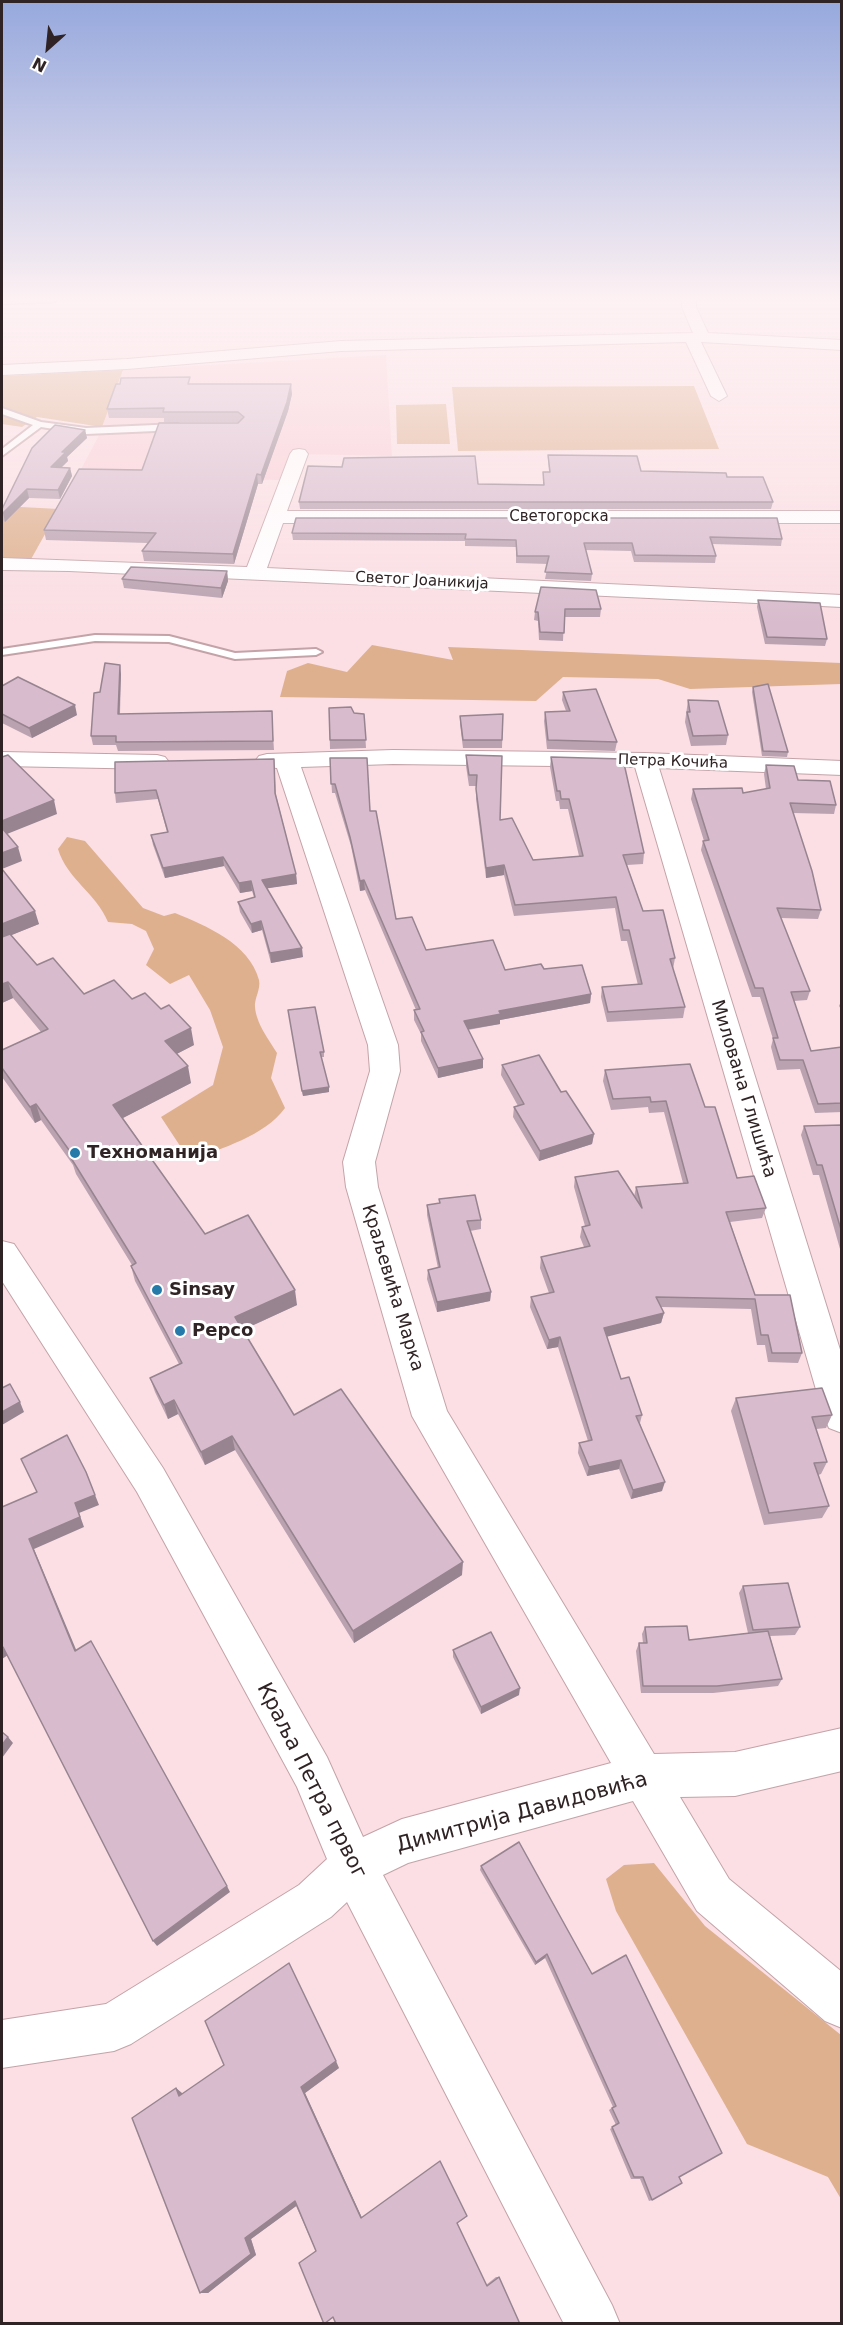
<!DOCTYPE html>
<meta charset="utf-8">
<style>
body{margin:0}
#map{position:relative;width:843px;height:2325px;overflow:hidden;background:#fbdfe4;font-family:"DejaVu Sans",sans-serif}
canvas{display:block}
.frame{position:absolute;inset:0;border:3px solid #302325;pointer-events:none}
.north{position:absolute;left:18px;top:18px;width:60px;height:60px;-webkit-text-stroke:4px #fff;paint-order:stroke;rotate:207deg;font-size:16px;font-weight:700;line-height:24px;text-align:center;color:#302325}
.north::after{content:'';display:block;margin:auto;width:21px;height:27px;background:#302325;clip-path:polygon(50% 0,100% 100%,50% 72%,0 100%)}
</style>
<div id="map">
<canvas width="843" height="2325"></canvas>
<div class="frame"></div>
<div class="north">N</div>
</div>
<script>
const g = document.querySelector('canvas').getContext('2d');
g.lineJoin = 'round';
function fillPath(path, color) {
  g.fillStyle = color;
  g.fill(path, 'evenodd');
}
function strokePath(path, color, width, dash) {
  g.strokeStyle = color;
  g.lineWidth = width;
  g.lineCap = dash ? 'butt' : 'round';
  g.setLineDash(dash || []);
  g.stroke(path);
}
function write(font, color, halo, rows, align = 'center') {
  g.font = font + ' "DejaVu Sans",sans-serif';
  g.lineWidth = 6;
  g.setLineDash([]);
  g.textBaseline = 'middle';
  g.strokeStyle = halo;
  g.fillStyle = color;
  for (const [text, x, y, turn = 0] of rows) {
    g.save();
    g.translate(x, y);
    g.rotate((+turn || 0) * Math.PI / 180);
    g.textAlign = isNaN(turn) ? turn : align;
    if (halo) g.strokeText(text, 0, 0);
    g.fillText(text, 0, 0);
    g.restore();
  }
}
fillPath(new Path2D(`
 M386,355l6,101 -100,-2 -8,26 -207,-3 22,-42 24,-65z`), '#f9cfd6');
fillPath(new Path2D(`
 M123,370l-21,57 -65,-10 -15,10 -20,-3v-48z
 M694,386l25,63 -261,2 -6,-64z
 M446,404l4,40h-53l-1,-39z
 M2,506l57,3 -29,52 -28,-1z
 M372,645l81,15 -5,-13 393,16v21l-151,5 -32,-10 -95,-2 -27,24 -256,-4 7,-26 21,-8 39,9z
 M67,837l18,4 58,67 21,8 11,-3c31,13 74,30 84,67 2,9 -5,19 -4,27 1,16 14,33 22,46l-6,25 14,30c-20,28 -64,40 -95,53l-29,-44 52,-32 10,-38 -13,-37 -21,-35 -19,9 -24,-19 8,-16 -8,-18 -14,-7 -24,-2c-12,-29 -41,-43 -50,-73z
 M654,1863l51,63 136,109v164l-13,-22 -81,-33 -131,-233 -10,-32 18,-14z`), '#deb08e');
const service = new Path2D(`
 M2,408l39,14 45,6 92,-4 4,3 -4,3 -92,4 -45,-7 -39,29v-7l31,-24 -31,-11z
 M95,635l74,1 66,17 81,-4 6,3 -6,3 -81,4 -66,-17 -74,-1 -93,14v-6z`);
const minor = new Path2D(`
 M682,298h14v9l12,26 134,7v10l-141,-8 26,54 -8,5 -8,-5 -25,-54 -345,9 -214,18 -125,6v-10l125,-6 214,-18 352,-8 -11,-26z
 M299,449l6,1 3,4 -21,57h555v12h-559l-16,45 575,27v12l-773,-36 -67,-1v-12l245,9 43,-113 3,-4z
 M393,750l252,3 197,8v14l-183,-7 183,588v77l-13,-5 -5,-11 -189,-650 -242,-3 -92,3 97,278 2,26 -25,91 3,25 69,224 207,343 81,-2 107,-24v43l-107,25 -55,1 49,82 113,93v56l-17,-7 -128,-110 -64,-110 -225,62 -25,12 229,430 8,19h-56l-217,-422 -16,15 -200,127 -17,7 -112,17v-48l104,-16 193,-119 28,-26 -30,-72 -160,-295 -135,-211v-40l12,3 149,224 164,289 36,80 39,-18 209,-56 -199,-347 -66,-229 -3,-25 27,-91 -2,-26 -91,-277 -18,-2 -4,-5 4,-5 8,-2z
 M2,752l155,3 8,2 4,5 -4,5 -8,2 -155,-3z`);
const tertiary = new Path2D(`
 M2,298h59l-7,4 -52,2z`);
strokePath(service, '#c3a3a8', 4);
strokePath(minor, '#c3a3a8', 2);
strokePath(tertiary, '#c3a3a8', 3);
fillPath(service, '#fff');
fillPath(minor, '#fff');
fillPath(tertiary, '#fff');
fillPath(new Path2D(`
 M190,384l102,10 -4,17 -26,73h-4l-24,80 -90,-3 -2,-10 6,-8 -102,-3 -2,-10 98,-60 97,-48h-75v-4h-55l-2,-9z
 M85,430l2,8 -20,19 1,4 -7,6 9,1 2,8 -12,23 -31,-1 -24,24 -2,-2 -1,-11z
 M548,455l93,16 86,6 46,25 -2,7h-471l-1,-7 179,-18 65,1v-13h6z
 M296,518l486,21 -1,7 -69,-2 4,12 -1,7 -81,-1 -3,-11 -46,-1 7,24 -1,7 -46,-2 3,-15 -32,-1v-16l-51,-1v-5l-172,-1 -1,-7z
 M227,571l1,10 -6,17 -98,-10 -2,-9z
 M541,587l60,22 -1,8h-36l-1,24 -24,-1 -1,-19 -4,-1 1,-8z
 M758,600l69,39 -2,7 -60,-2 -8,-37z
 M121,674l-1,40 152,6 2,30 -156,1 -2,-6h-23l-2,-9 9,-44z
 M2,686l75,29 -45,23 -30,-15z
 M753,687l35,65 -1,5 -25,-1 -10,-64z
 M563,692l54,50 -2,9 -68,-2 -3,-28 1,-9 21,-1 -4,-11z
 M688,700l40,35 -2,10 -35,1 -6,-24z
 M329,708l25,5 10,1 2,34 -36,1z
 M503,714l-1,34h-39l-3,-24v-8z
 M466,755l34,65 33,40 46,-4 -11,-47h-8l-1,-8h-3l-6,-34 1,-10 93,96 -1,11 -16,1 16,46 32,47 -2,11 12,38 -2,11 -76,4 -6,-25 1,-10 36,-2 -11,-44h-6l-6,-33 -101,8 -10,-41 -18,3 -10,-79 1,-13h-8l-3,-20z
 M330,758l40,53 26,108 30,31 79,20 39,-1 47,25 -1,9 -90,17v4l-32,6 15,38 -45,10 -17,-37v-7l-7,-14v-10h2l-51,-120 -5,1 -9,-45 -16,-53h-3z
 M274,759l2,36 20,79 1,10 -30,4 36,69 -32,6 -9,-33 -10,3 -12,-21 -2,-10 16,-5 -2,-6 -12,2 -16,-27 -59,12 -12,-33 -2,-10 16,-3 -9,-33 -42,4 -1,-10z
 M766,765l32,15 38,25 -2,9 -41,-1 28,97 -3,9 -38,-1 30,73 -3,9 -13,1 17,50 31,-4v65l-27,1 -15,-44 -23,1 -6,-23 2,-8 -13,-42h-8l-51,-147 2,-9h1l-13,-42 2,-10 50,4 23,-4 -2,-15z
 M2,869l37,55 -28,11 26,30 47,29 48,5 62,46 -18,9 15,29 -68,35 82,116 92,71 -54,25 51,85 168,160 -108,68 -119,-193 -30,15 -27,-51 -10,5 -13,-27 -5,-14 29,-14 -44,-83 -4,-15 1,-1 -56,-91 -3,-9 -32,-45 -6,3 -33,-46v-27l39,-18 -28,-34 -11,5z
 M842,999v12l-3,-5z
 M289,1016l35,36v5h-3l8,35 -26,4z
 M502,1065l59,27 33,42 -2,10 -53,17 -26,-44 1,-10 4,-1 -17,-31z
 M605,1070l100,37 32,71 29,30 -4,10 -32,4 25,73 47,58 -4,10 -30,-1 -3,-17h-8l-6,-36 -90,-2 3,6 -3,10 -54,13 14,43 21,36 -2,8 22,68 -31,8 -12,-30 -32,7 -9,-23 1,-10 9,-2 -30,-94 -11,2 -17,-42 1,-10 18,-4 -9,-25 1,-11 43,-10 -4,-10 2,-10 3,-1 -11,-39 1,-10 59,20 2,-10 47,-4 -19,-71 -15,1 -1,-6 -37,3 -8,-29z
 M842,1125v131l-23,-81h-6l-12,-40 3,-9z
 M439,1199l42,21v9l-11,2 21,61 -1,9 -53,11 -10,-33 1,-9 10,-2 -11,-53v-10l12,-1z
 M736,1398l96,17 -6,13 -10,1 11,33 -6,12 -3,1 11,31 -7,12 -58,7 -33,-114z
 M743,1586l57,41 -5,8 -25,1 12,43 -4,7 -65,7h-72l-5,-42 3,-8h4l-1,-9 3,-7 44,13 59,-7 -9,-40z
 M453,1650l66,45 -38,19 -28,-57z
 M519,1842l160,335 -27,23 -3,1 -9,-22h-9l-21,-50 6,-4 -7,-15 4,-3 -68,-149 -10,7 -55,-95 1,-4z
 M339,2068l-34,25 57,125h103l-8,5 29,62 10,-8h3l21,47 -186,-7 -7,5 -11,-71 -20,-45 -45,33 5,16 -48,38 -32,-205 7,6z`), '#baa2b0');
fillPath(new Path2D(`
 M291,384l1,10 -4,17 -26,73 -1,-9z
 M85,430l2,8 -20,19 1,4 -15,15 -2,-9 11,-15z
 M70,468l2,8 -12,23 -2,-9z
 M257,474l1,10 -24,80 -1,-10z
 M27,489l2,9 -24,24 -2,-9z
 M227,571l1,10 -6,17 -1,-10z
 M120,665l1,9 -2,49 -1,-9z
 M75,705l2,10 -45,23 -3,-10z
 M54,800l3,14 -55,22v-15z
 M18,847l4,14 -20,8v-16z
 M223,857l1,9 -59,12 -2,-10z
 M504,865v10l-18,3v-10z
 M296,874l1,10 -34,5 -1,-9z
 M364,880l1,10 -5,1v-10z
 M251,881l1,10 -12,2 -1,-10z
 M35,911l4,13 -37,15v-15z
 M261,921l1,9 -10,3 -1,-9z
 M302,948l1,9 -32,6 -1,-10z
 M8,982l5,16 -11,5v-19z
 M591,994l-1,9 -90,17v4l-36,6v-9l35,-10z
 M191,1028l3,17 -25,13 -4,-17z
 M483,1059v9l-45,10v-10z
 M188,1066l3,17 -74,38 -4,-16z
 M329,1087v5l-26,4 -1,-5z
 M36,1104l5,16 -6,3 -5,-16z
 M594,1134l-2,10 -53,17 1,-10z
 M295,1290l2,15 -59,27 -3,-15z
 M491,1292l-1,9 -53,11v-10z
 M664,1313l-3,10 -59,15 2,-10z
 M560,1337l-2,10 -11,2 2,-9z
 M174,1400l4,14 -10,5 -4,-14z
 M20,1402l4,10 -22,13v-13z
 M232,1436l3,14 -30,15 -4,-13z
 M621,1460l-2,9 -32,7 2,-9z
 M86,1472l13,33 -20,8 5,14 -50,22 46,110 -5,-8 -46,-112 46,-36z
 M665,1482l-3,9 -31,8 2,-9z
 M463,1562l-1,13 -108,68 -1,-12z
 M2,1647h1l5,8 -6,4z
 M520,1688l-1,7 -38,19v-7z
 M8,1737l5,6 -11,15v-13z
 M227,1886l3,6 -73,54 -4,-5z
 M547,1954l-2,4 -10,7 1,-3z
 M336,2061l3,7 -34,25 58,127 -2,-2 -60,-131z
 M176,2088l7,6 -4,2z
 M295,2201l4,3 -48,35 5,16 -48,38h-8l45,-55z`), '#978490');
const building = new Path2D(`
 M190,377l-2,7h103l-4,18 -26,73 -4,-1 -24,80 -91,-3 14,-18 -112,-3 35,-61 63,1 17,-47h79l6,-6 -6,-5h-75l1,-4 -57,1 9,-25h4l1,-6z
 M55,425l30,5 -23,22h4l-15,15 19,1 -12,22 -31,-1 -24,24 -1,-1v-3l30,-61z
 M548,455l89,1 4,15 85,2 1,4h36l10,25h-474l9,-36 34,1 2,-9 131,-2 3,28 66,1 -1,-13h7z
 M296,518h481l5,21 -72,-2 6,19 -81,-1 -3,-12h-48l8,31 -47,-2 4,-16h-32l-1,-16 -51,-1 1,-5 -174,-1z
 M131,567l96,4 -6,17 -99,-9z
 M541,587l55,3 5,19h-36l-1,24 -24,-1 -2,-20h-3z
 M758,600l62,3 7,36 -60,-2z
 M105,663l15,2 -2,49 154,-3 1,30 -157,1v-6h-25l3,-43 6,-1z
 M18,677l57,28 -46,23 -27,-14v-28z
 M768,684l20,68 -25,-1 -10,-64z
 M596,689l21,53 -69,-2 -3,-28 25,-1 -7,-19z
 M688,700l30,1 10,34 -35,1 -6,-24h3z
 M351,707l3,6 10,1 2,26h-36l-1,-32z
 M503,714l-1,26h-39l-3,-24z
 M8,755l46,45 -52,21v-64z
 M466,755l36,1 -2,64 12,-2 21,42 50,-4 -14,-57h-8l-1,-8h-3l-6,-34 72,2 21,94 -21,2 20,56 20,-1 12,48 -5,1 15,48 -77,5 -6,-25 40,-3 -13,-54h-6l-7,-33 -101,8 -11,-40 -18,3 -10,-79 1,-14h-8z
 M330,758h37l3,53h6l20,108 16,-2 14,33 67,-10 12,30 36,-6 3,5 38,-4 9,29 -92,17 2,3 -37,7 19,38 -45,9 -17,-36 3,-1 -10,-21 6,-1 -56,-129 -4,1 -10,-44 -15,-53h-4z
 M274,759l1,34 21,81 -34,6 40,68 -32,5 -9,-32 -10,3 -13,-22 17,-5 -4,-16 -12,2 -16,-26 -60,11 -12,-33 17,-3 -12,-42 -41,3v-31z
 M766,765l28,1 4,14 32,1 6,24 -46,-2 22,68 9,39 -44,-2 33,83 -19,1 20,59 31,-4v56l-24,1 -15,-44h-23l-7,-22h5l-15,-50h-8l-52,-147 6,-1 -16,-51 49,-1 1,5 27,-5z
 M2,828l16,19 -16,6z
 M2,869l33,42 -33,13z
 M10,934l27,31 16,-7 31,36 30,-14 18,19 13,-6 16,16 8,-4 22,23 -26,13 23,25 -75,39 92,129 43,-19 47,75 -60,27 59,98 47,-26 122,173 -110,69 -121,-195 -31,16 -27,-52 -10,5 -14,-27 32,-15 -51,-97 5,-3 -65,-105 3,-1 -38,-53 -6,3 -28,-39v-18l46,-21 -40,-47 -6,2v-47z
 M315,1007l9,45h-4l9,35 -27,4 -14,-81z
 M539,1055l22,37 5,-1 28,43 -54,17 -26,-44 10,-3 -22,-39z
 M690,1064l15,43h10l22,71 17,-2 12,32 -40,4 29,83h35l12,58h-30l-4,-18h-7l-6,-36 -99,-2 8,16 -60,15 17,51 8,-2 13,38 -6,1 29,66 -32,8 -12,-30 -32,7 -10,-24 13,-3 -32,-103 -11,3 -18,-43 23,-5 -13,-35 49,-11 -8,-19 8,-2 -15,-48 43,-6 24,37 -6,-21 52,-4 -22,-82 -15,1 -1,-5 -37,2 -8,-29z
 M842,1125v108l-20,-68h-5l-13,-39z
 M475,1195l6,25 -14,1 24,71 -54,10 -9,-32 12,-3 -13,-62 13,-2 -1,-4z
 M10,1384l10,18 -18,10v-24z
 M822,1388l10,27 -20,2 15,45 -13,1 15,43 -60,7 -33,-115z
 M67,1435l19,37 9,23 -20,8 5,14 -51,22 46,112 16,-10 136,245 -74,55 -150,-294h-1v-140l35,-15 -16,-33z
 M788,1583l12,44 -47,3 -10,-44z
 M687,1626l2,14 79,-9 14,48 -65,7h-74l-4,-43h8l-2,-16z
 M491,1632l29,56 -39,19 -28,-57z
 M2,1732l6,5 -6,8z
 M519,1842l73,132 34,-19 96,198 -43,24 3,6 -30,17 -9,-23h-9l-22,-50 7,-4 -7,-15 4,-2 -69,-152 -11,8 -55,-96z
 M289,1963l47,98 -35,26 60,131 79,-57 27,55 -10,7 30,63 12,-9 21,47h-184l-3,-7 -9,7 -25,-61 17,-12 -21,-50 -50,37 6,16 -51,39 -68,-175 44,-30 3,8 45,-31 -19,-44z`);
fillPath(building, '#d8bccd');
strokePath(building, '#978490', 1.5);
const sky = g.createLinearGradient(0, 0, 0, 623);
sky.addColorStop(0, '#96a8dd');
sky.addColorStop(0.48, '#fdf1f3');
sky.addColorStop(1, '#fdf1f300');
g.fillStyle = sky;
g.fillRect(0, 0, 843, 623);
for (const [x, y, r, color] of [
 [75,1153,6,"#267aaa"],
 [157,1290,6,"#267aaa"],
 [180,1331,6,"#267aaa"]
]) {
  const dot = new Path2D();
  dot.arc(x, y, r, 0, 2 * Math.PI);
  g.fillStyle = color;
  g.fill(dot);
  strokePath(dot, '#fff', 2);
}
write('15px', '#302325', '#fff', [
 ["Светогорска",559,517],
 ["Светог Јоаникија",422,581,3],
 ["Петра Кочића",673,762,2]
]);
write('18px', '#302325', '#fff', [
 ["Милована Глишића",743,1089,73],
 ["Краљевића Марка",392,1288,73]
]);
write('bold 18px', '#302325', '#fff', [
 ["Техноманија",87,1153],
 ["Sinsay",169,1290],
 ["Pepco",192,1331]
], 'left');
write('21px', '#302325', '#fff', [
 ["Краља Петра првог",311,1781,63],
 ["Димитрија Давидовића",522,1813,-15]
]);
</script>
